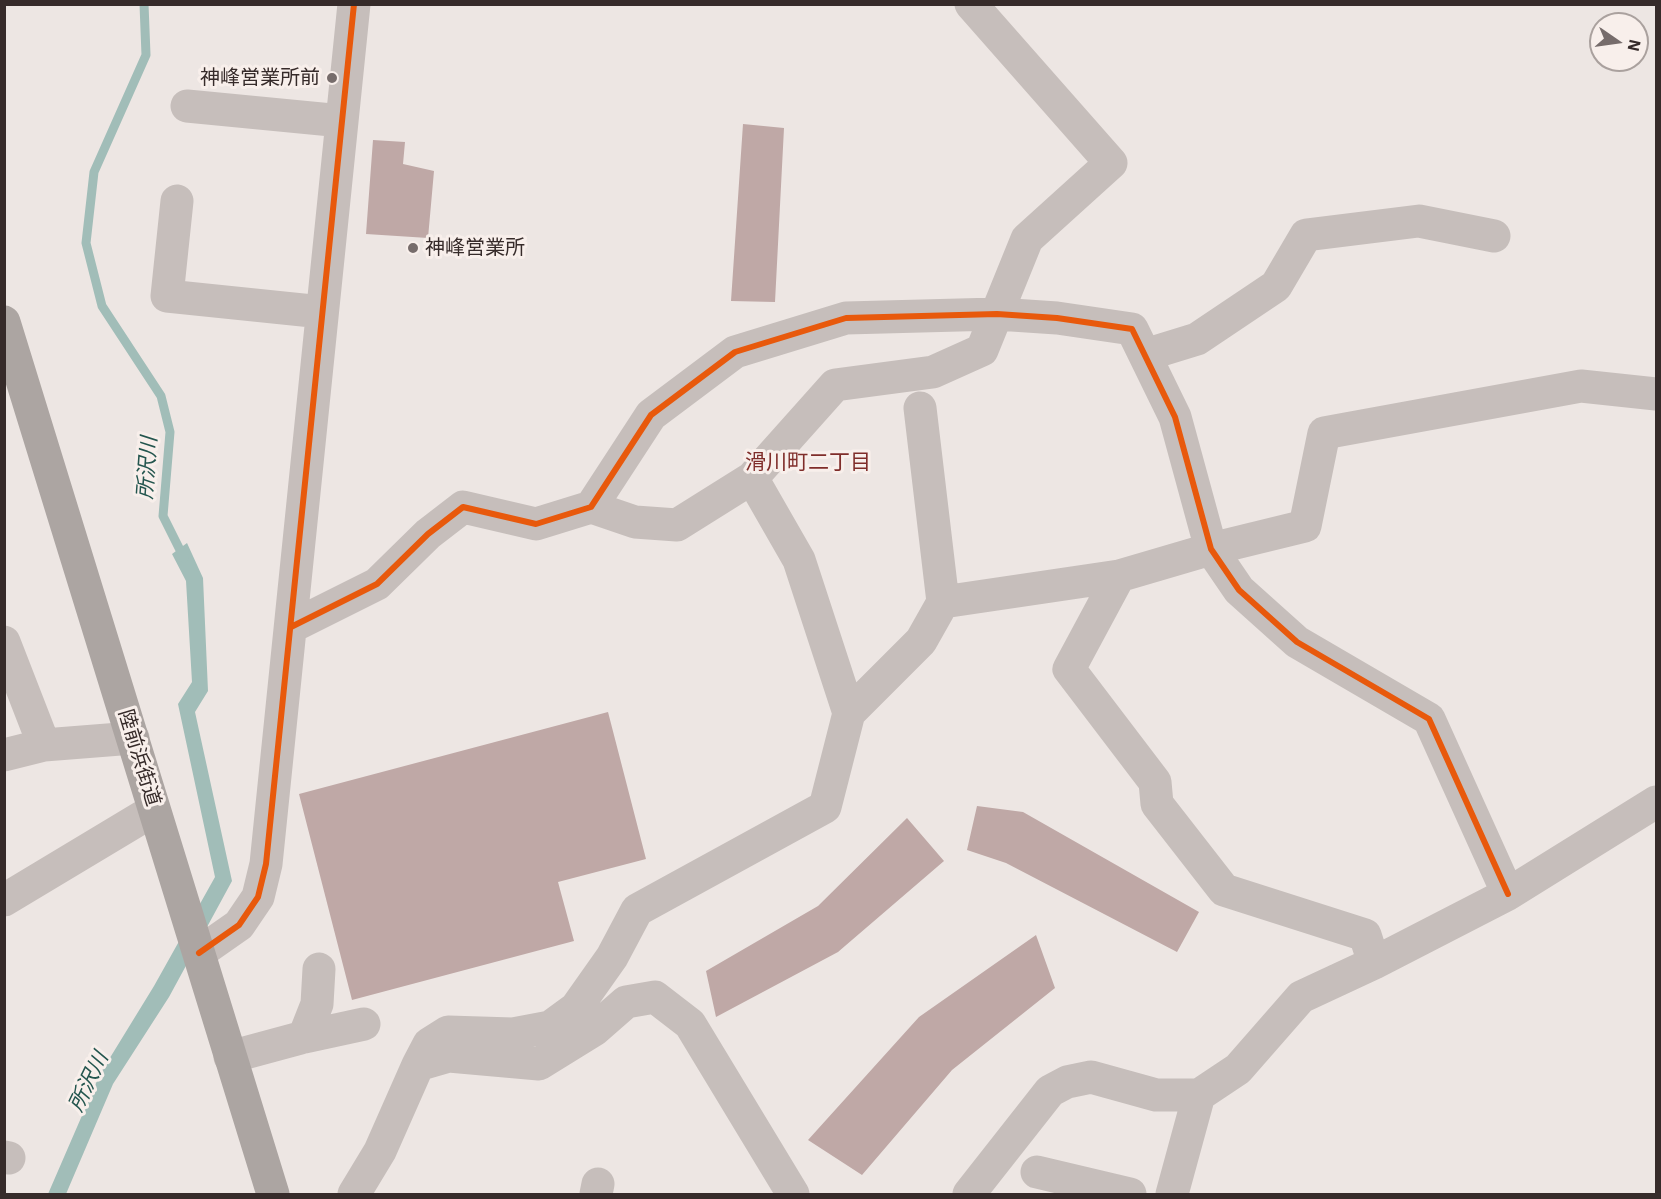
<!DOCTYPE html>
<meta charset="utf-8">
<style>
body{margin:0}
#map{position:relative;width:1661px;height:1199px;overflow:hidden;background:#ede6e3;font-family:"IBM Plex Sans",sans-serif}
canvas{display:block}
.frame{position:absolute;inset:0;border:6px solid #362b2a;pointer-events:none}
.north{position:absolute;left:1589px;top:12px;width:60px;height:60px;box-sizing:border-box;background:#f8efeb;border:2px solid #aaa19e;border-radius:50%;rotate:103deg;font-size:16px;font-weight:700;line-height:24px;text-align:center;color:#362b2a}
.north::after{content:'';display:block;margin:auto;width:21px;height:27px;background:#766c6b;clip-path:polygon(50% 0,100% 100%,50% 72%,0 100%)}
</style>
<div id="map">
<canvas width="1661" height="1199"></canvas>
<div class="frame"></div>
<div class="north">N</div>
</div>
<script>
const g = document.querySelector('canvas').getContext('2d');
g.lineJoin = 'round';
function fillPath(path, color) {
  g.fillStyle = color;
  g.fill(path, 'evenodd');
}
function strokePath(path, color, width, dash) {
  g.strokeStyle = color;
  g.lineWidth = width;
  g.lineCap = dash ? 'butt' : 'round';
  g.setLineDash(dash || []);
  g.stroke(path);
}
function write(font, color, halo, rows, align = 'center') {
  g.font = font + ' "IBM Plex Sans","Noto Sans JP",sans-serif';
  g.lineWidth = 6;
  g.setLineDash([]);
  g.textBaseline = 'middle';
  g.strokeStyle = halo;
  g.fillStyle = color;
  for (const [text, x, y, turn = 0] of rows) {
    g.save();
    g.translate(x, y);
    g.rotate((+turn || 0) * Math.PI / 180);
    g.textAlign = isNaN(turn) ? turn : align;
    if (halo) g.strokeText(text, 0, 0);
    g.fillText(text, 0, 0);
    g.restore();
  }
}
fillPath(new Path2D(`
 M187,543l16,35 5,113 -13,21 37,169 -63,116 -56,87 -47,110h-18l52,-120 54,-88 61,-109 -37,-173 14,-22 -6,-101 -14,-27z`), '#a1bdb8');
strokePath(new Path2D(`
 M144,4l2,51 -52,117 -8,71 16,63 59,90 9,36 -7,84 21,42`), '#a1bdb8', 9);
fillPath(new Path2D(`
 M743,124l41,4 -9,174 -44,-1z
 M373,140l32,2 -2,22 31,7 -6,67 -62,-4z
 M608,712l38,147 -88,23 16,59 -222,59 -53,-206z
 M977,806l46,6 176,100 -22,40 -171,-89 -39,-13z
 M907,818l37,43 -106,91 -122,65 -10,-46 112,-65z
 M1036,935l19,53 -103,82 -90,105 -54,-35 111,-123z`), '#bfa8a6');
strokePath(new Path2D(`
 M187,106l155,15
 M177,201l-10,95 155,16
 M1145,355l52,-16 79,-53 30,-51 113,-14 75,15
 M752,478l47,82 50,153
 M591,507l44,15 42,3 75,-47 83,-93 98,-13 49,-22 45,-111 84,-76 -140,-159
 M1119,576l-50,93 86,113 2,22 67,86 141,45 9,28
 M943,602l176,-26 92,-27 94,-23 19,-93 257,-47 75,8
 M291,627l86,-43 51,-50 35,-27 73,17 55,-17 60,-92 84,-63 111,-34 151,-4 60,4 75,11 43,88 36,132 28,41 58,52 132,77 79,175
 M4,642l40,103 -40,10
 M44,745l89,-7
 M4,900l150,-90
 M199,953l40,-28 19,-28 8,-33 88,-860
 M304,1037l13,-33 2,-35
 M230,1057l74,-20 60,-13
 M418,1065l11,-21 19,-12 65,2 37,-7 26,-19 36,-51 25,-47 188,-103 24,-94 72,-72 22,-39 -23,-194
 M4,1157l5,1
 M1037,1172l93,22
 M354,1194l26,-43 38,-86 31,-9 90,8 55,-34 32,-28 29,-5 35,27 103,170
 M596,1194l2,-10
 M969,1194l81,-103 17,-9 24,-5 65,18h43l39,-26 63,-72 73,-34 134,-69 148,-92
 M1172,1194l27,-99`), '#c6bebb', 33);
strokePath(new Path2D(`
 M4,322l269,872`), '#aca5a2', 33);
strokePath(new Path2D(`
 M291,627l86,-43 51,-50 35,-27 73,17 55,-17 60,-92 84,-63 111,-34 151,-4 60,4 75,11 43,88 36,132 28,41 58,52 132,77 79,175
 M199,953l40,-28 19,-28 8,-33 88,-860`), '#e8590c', 6);
for (const [x, y, r, color] of [
 [332,78,6,"#766c6b"],
 [413,248,6,"#766c6b"]
]) {
  const dot = new Path2D();
  dot.arc(x, y, r, 0, 2 * Math.PI);
  g.fillStyle = color;
  g.fill(dot);
  strokePath(dot, '#f8efeb', 2);
}
write('20px', '#362b2a', '#f8efeb', [
 ["神峰営業所前",320,78],
 ["神峰営業所",425,248,"left"]
], 'right');
write('20px', '#362b2a', '#f8efeb', [
 ["陸前浜街道",139,758,73]
]);
write('21px', '#7f2d2a', '#f8efeb', [
 ["滑川町二丁目",808,463]
]);
write('italic 21px', '#23554e', '#f8efeb', [
 ["所沢川",148,468,-86],
 ["所沢川",89,1082,-64]
]);
</script>
